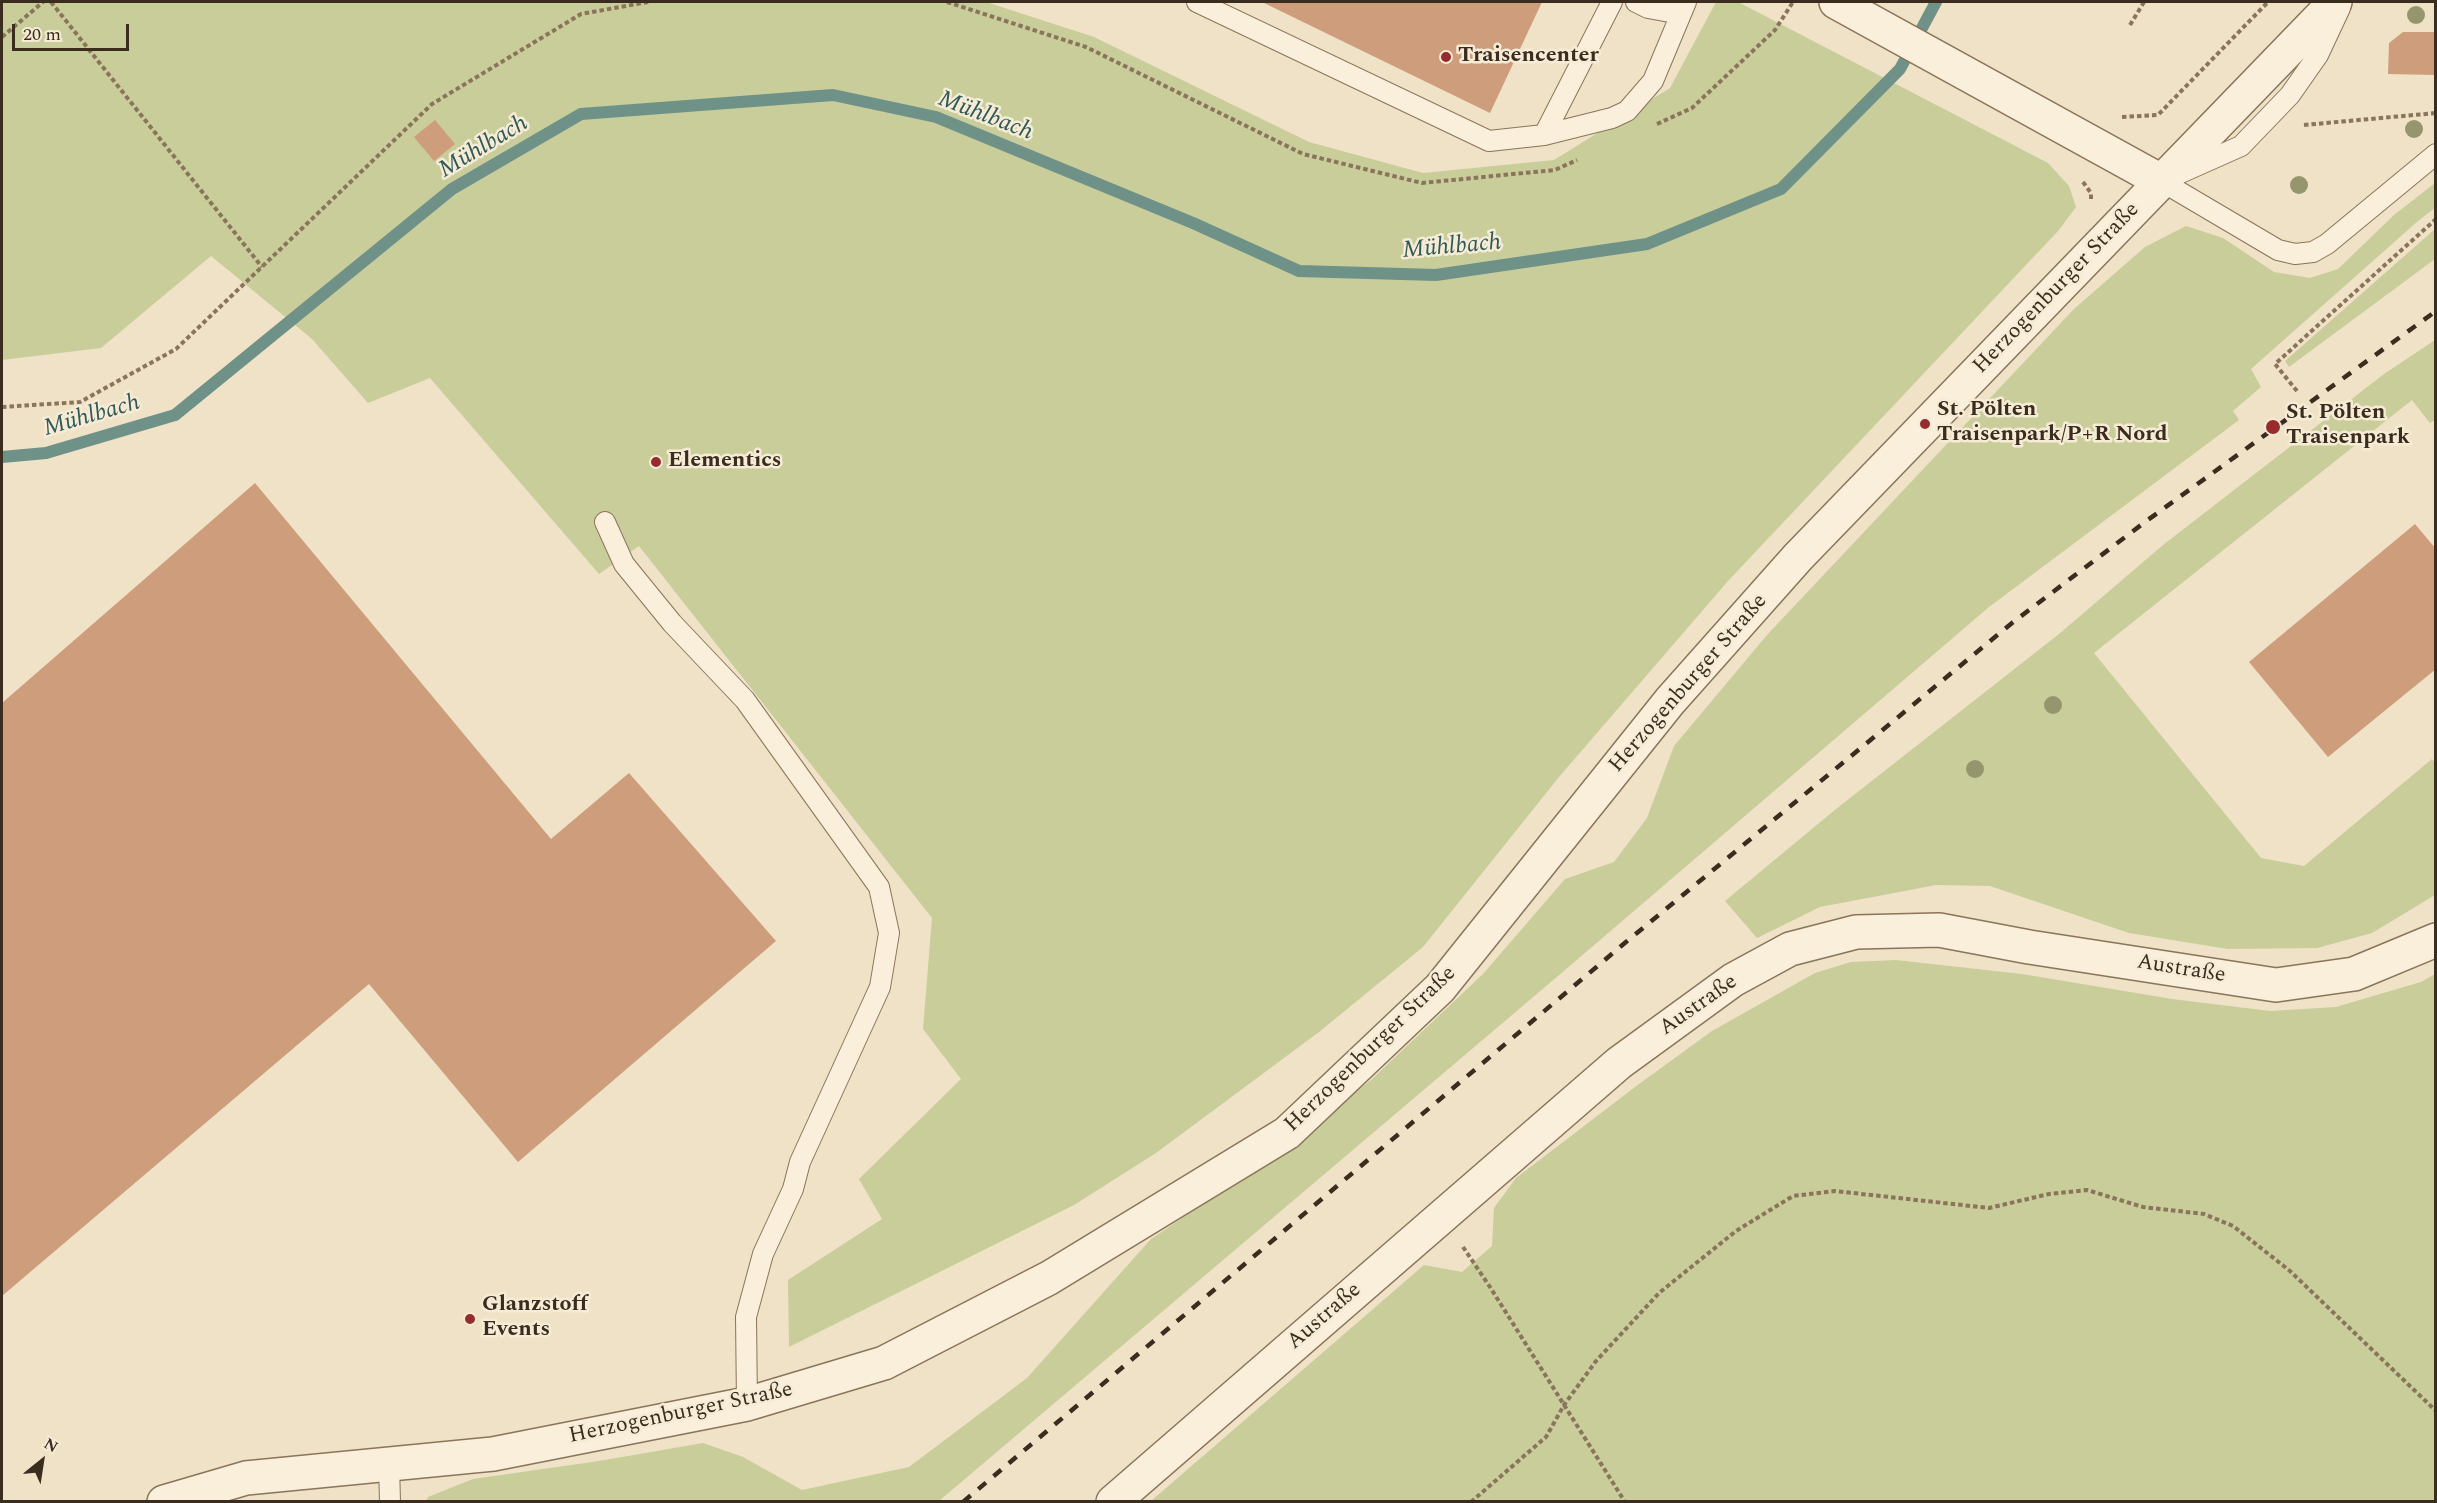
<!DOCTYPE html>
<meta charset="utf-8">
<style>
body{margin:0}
#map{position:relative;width:2437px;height:1503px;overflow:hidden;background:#efe2c6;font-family:Spectral,serif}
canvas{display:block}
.frame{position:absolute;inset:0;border:3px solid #3a2c1f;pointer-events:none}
.north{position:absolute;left:12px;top:1431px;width:60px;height:60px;-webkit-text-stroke:4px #f6ecd6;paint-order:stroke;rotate:30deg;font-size:16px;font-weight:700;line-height:24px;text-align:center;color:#3a2c1f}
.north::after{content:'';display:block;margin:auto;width:21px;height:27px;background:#3a2c1f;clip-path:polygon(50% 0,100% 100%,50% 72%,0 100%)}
.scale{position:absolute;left:12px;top:24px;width:117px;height:27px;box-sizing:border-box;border:3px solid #3a2c1f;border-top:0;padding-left:8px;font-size:18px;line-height:21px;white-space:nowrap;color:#3a2c1f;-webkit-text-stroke:4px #f6ecd6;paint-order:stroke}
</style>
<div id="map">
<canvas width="2437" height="1503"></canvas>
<div class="frame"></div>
<div class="north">N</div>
<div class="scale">20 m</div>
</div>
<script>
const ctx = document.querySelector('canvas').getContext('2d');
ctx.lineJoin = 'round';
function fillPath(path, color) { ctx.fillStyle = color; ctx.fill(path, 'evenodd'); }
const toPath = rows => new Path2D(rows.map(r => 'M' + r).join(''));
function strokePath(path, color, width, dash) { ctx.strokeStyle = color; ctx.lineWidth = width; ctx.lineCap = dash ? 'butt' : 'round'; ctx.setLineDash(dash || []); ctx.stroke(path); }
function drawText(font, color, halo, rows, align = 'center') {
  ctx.font = font + ' Spectral,serif'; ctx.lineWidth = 5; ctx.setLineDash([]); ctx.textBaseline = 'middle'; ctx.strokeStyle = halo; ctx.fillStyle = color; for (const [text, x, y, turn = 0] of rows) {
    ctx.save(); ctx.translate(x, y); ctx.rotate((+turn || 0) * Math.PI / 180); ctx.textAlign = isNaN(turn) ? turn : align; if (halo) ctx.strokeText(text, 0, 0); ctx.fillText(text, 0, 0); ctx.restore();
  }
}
fillPath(toPath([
 [2,2,986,2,1094,37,1309,142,1423,173,1554,160,1670,88,1716,2,1738,2,2048,163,2069,186,2076,207,2059,230,1728,581,1559,777,1423,947,1319,1032,1156,1153,1074,1205,789,1347,788,1280,882,1219,859,1179,961,1079,923,1029,932,918,639,546,599,574,430,378,368,403,312,339,211,256,101,348,2,360],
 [2435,183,2435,208,2418,221,2251,369,2261,387,2233,411,2239,420,1989,607,1558,976,939,1501,426,1502,428,1497,473,1479,599,1461,703,1443,743,1457,802,1490,909,1467,1027,1378,1151,1239,1246,1175,1371,1080,1483,974,1565,879,1614,862,1647,818,1674,746,1767,635,2074,309,2145,247,2186,226,2223,238,2274,272,2310,278,2338,269,2394,215],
 [2435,229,2435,259,2289,367,2285,361],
 [2435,340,2435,420,2430,423,2412,400,2094,653,2261,858,2304,866,2432,759,2436,764,2435,895,2372,933,2317,948,2228,949,2129,933,1990,886,1936,885,1820,907,1757,938,1725,901,1836,809,2059,634,2163,545,2384,374],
 [1896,960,2022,974,2172,999,2270,1011,2336,1007,2421,982,2435,974,2435,1501,1151,1501,1424,1265,1462,1272,1492,1246,1494,1208,1516,1178,1639,1084,1712,1031,1815,973,1851,962]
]), '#c8cd9a');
strokePath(toPath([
 [2,457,46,453,175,415,452,189,581,114,833,95,936,117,1193,223,1299,271,1436,275,1647,244,1781,189,1900,69,1936,2]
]), '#6e9188', 12);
fillPath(toPath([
 [1262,2,1542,2,1490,113],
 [2403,32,2436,32,2436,75,2388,74,2389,43],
 [435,120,455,144,434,161,414,137],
 [255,483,551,839,629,773,776,941,518,1162,369,984,2,1296,2,703],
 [2415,524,2436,549,2436,669,2328,757,2249,662]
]), '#cd9d7c');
const service = toPath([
 [1197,2,1489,141,1544,135,1612,118,1627,111,1653,81,1686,2],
 [1636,2,1648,8,1670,12,1685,4],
 [1544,135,1612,2],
 [2178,174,2241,146,2290,95,2318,55,2340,8],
 [2161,181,2278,250,2295,254,2313,252,2327,244,2436,154],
 [605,522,624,564,672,623,745,700,879,887,889,933,880,987,800,1162,793,1189,763,1254,746,1317,747,1404],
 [389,1464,390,1502]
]);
const minor = toPath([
 [1836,2,2161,181],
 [1113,1502,1619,1063,1733,980,1790,949,1856,932,1939,930,2029,947,2276,985,2354,974,2436,940]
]);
const tertiary = toPath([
 [164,1502,246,1478,493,1454,747,1404,884,1363,1049,1278,1287,1133,1440,988,1670,701,1798,557,2335,2]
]);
strokePath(service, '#8a745b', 22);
strokePath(minor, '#8a745b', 36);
strokePath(tertiary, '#8a745b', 36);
strokePath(toPath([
 [51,2,262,267],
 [947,2,1086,47,1303,154,1422,183,1555,170,1577,160],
 [2130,25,2144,2],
 [2,37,43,2],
 [2122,117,2158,115,2268,2],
 [1657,124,1692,108,1775,30,1793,2],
 [2304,125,2436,113],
 [2083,182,2091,193,2091,202],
 [2297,391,2275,364,2436,219],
 [2,407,80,402,176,349,432,104,581,14,648,2],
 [1463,1247,1490,1287,1625,1502],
 [1471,1502,1546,1437,1564,1405,1596,1361,1659,1293,1736,1231,1793,1196,1835,1191,1989,1208,2049,1194,2087,1190,2143,1207,2204,1214,2233,1226,2290,1271,2436,1411]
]), '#8a745b', 4, [4.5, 3]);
strokePath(service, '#f9efda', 20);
strokePath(minor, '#f9efda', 33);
strokePath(tertiary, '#f9efda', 33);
strokePath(toPath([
 [963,1502,1626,942,2012,623,2145,522,2436,311]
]), '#3a2c1f', 4.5, [10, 10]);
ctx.fillStyle = '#95966e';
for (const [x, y] of [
 [2416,15],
 [2414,129],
 [2299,185],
 [2053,705],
 [1975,769]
]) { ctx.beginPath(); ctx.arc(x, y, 9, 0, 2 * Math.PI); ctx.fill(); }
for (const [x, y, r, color] of [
 [1446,57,6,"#992b2d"],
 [1925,424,6,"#992b2d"],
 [2273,427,8,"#992b2d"],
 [656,462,6,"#992b2d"],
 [470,1319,6,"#992b2d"]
]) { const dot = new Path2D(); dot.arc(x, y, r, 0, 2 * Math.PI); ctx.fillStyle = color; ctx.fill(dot); strokePath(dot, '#f6ecd6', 2); }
drawText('bold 22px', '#3a2c1f', '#f6ecd6', [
 ["Traisencenter",1458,57],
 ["St. Pölten",1937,411],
 ["Traisenpark/P+R Nord",1937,436],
 ["St. Pölten",2286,414],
 ["Traisenpark",2286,439],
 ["Elementics",668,462],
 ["Glanzstoff",482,1306],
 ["Events",482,1331]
], 'left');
drawText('22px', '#3a2c1f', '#f6ecd6', [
 ["Herzogenburger Straße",2057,289,-46],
 ["Herzogenburger Straße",1689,684,-49],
 ["Austraße",2181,970,9],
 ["Austraße",1699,1006,-35],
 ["Herzogenburger Straße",1371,1050,-44],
 ["Austraße",1325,1317,-41],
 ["Herzogenburger Straße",681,1414,-12]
]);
drawText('italic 24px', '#2f5a57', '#f6ecd6', [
 ["Mühlbach",985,117,21],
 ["Mühlbach",484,148,-31],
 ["Mühlbach",1452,248,-5],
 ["Mühlbach",92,417,-16]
]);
</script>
